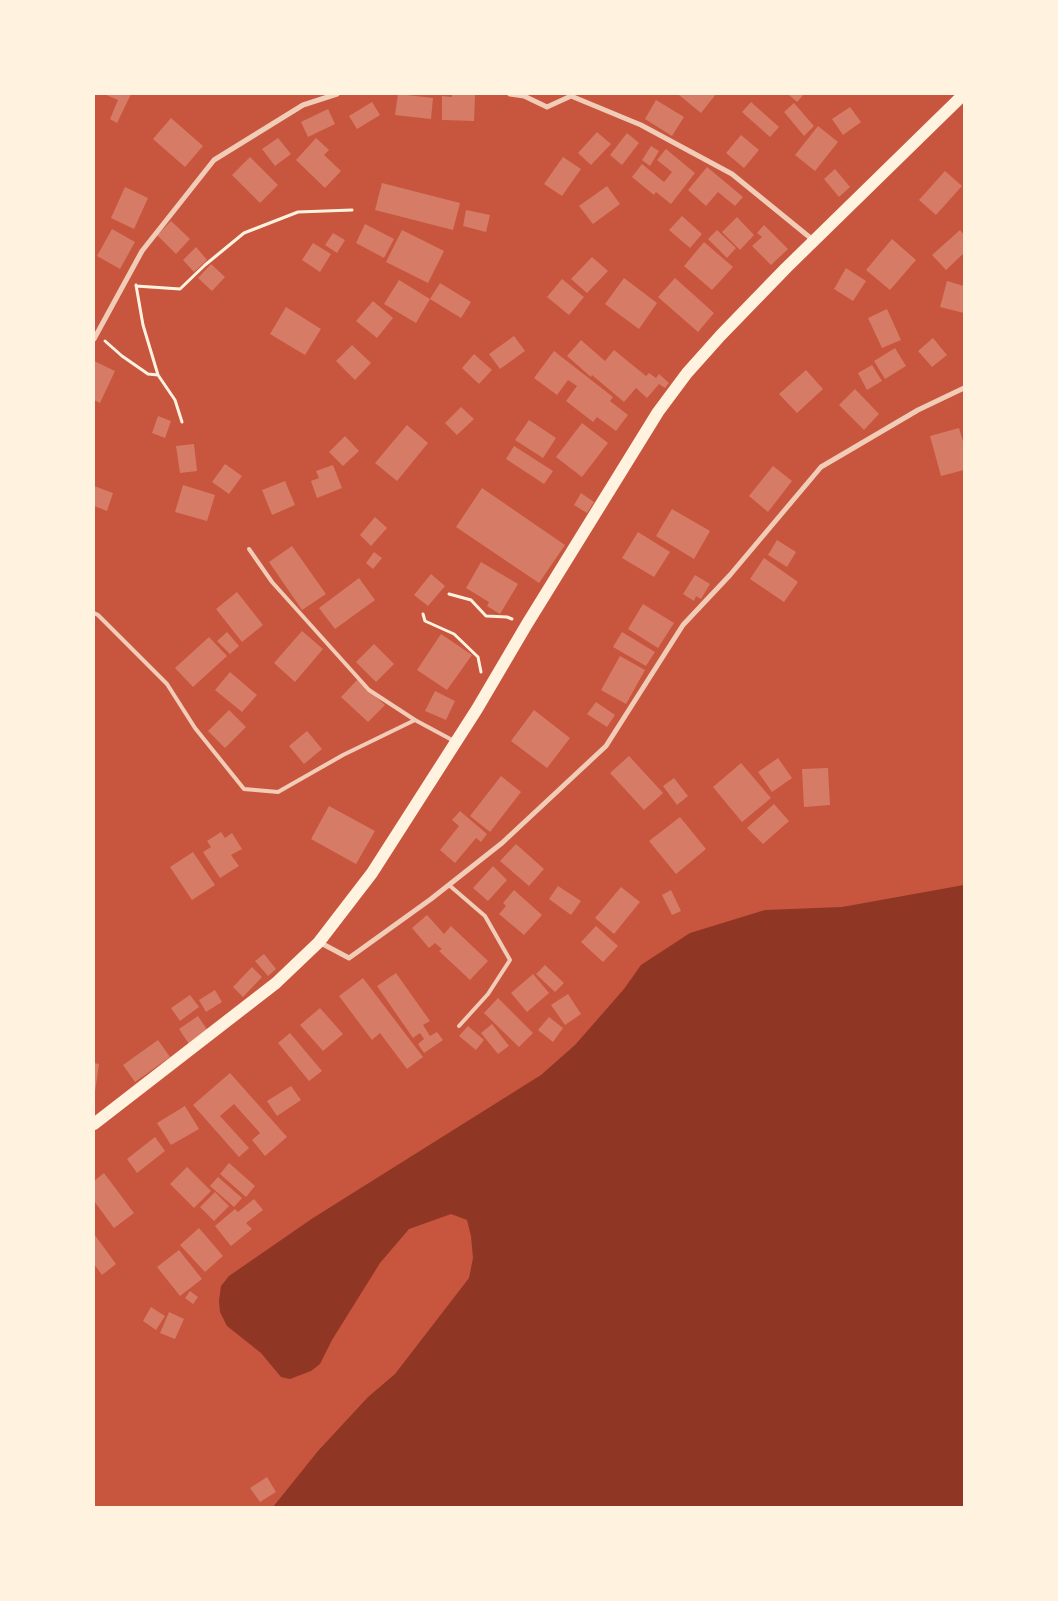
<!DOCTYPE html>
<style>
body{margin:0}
#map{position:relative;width:1058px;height:1601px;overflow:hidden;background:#c8553d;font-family:"Work Sans",sans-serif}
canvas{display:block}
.frame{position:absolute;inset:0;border:95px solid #fff3e0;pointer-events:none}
</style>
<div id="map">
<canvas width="1058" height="1601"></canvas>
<div class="frame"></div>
</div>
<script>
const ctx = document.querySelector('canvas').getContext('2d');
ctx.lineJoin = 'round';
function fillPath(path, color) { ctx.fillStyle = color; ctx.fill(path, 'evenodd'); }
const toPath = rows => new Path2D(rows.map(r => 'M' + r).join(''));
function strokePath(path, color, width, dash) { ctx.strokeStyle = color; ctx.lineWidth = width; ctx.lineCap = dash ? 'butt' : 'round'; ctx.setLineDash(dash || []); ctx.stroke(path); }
fillPath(toPath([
 [964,885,964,1507,273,1507,318,1451,368,1397,395,1374,469,1278,473,1258,471,1236,467,1220,451,1214,409,1229,380,1263,332,1340,320,1364,311,1371,290,1379,281,1377,261,1353,227,1326,220,1312,219,1301,221,1286,229,1276,313,1218,541,1075,575,1045,624,989,641,965,690,933,765,910,842,907]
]), '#8f3625');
fillPath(toPath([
 [104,94,131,94,117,123,110,119,118,100],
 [398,94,433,98,431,119,395,115],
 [452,94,475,94,474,121,442,120,442,96,452,97],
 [679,94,716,94,701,113,679,95],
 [788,94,804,94,797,102],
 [656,100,684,117,672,136,645,119],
 [372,102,380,115,357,129,349,116],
 [751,102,779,127,770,137,742,112],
 [794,103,814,126,804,136,784,112],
 [850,107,861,122,843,135,832,119],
 [328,109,335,124,308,137,301,122],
 [171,118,203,146,185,167,153,139],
 [818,126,838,142,815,171,795,155],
 [597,132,611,144,591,165,578,153],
 [627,133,639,143,622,165,610,155],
 [741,135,759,150,744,168,726,153],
 [278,138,291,154,275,166,262,149],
 [316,138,329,150,324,155,341,171,325,188,296,160],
 [651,146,659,151,650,166,642,160],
 [666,149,695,173,671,204,656,192,654,195,632,177,642,164,664,182,672,172,657,160],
 [250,157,278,185,260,203,232,175],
 [563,157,581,169,562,196,544,184],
 [707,167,743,197,735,206,718,192,706,206,688,190],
 [835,169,850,187,839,197,824,179],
 [945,171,962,186,936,215,919,200],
 [382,183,460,203,453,230,375,210],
 [607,186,620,204,593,224,579,206],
 [125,187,148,198,134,229,111,218],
 [466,210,490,215,486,232,463,226],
 [682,216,702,234,690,248,669,230],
 [737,217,754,235,740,250,722,232],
 [171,221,190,239,176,254,157,235],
 [365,224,394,239,384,258,356,243],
 [764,225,788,249,771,265,752,246,762,237,757,233],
 [112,229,135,242,120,269,97,256],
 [402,230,444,251,428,283,386,262],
 [717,230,736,248,727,258,708,239],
 [960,230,964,235,964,253,946,270,932,255],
 [333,233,345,240,337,253,325,245],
 [892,239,916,260,890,290,866,270],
 [704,242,733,267,712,290,684,266],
 [313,243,331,254,320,272,302,260],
 [196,247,207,260,194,272,183,260],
 [592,257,608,271,587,293,571,279],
 [211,264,225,277,212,291,198,278],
 [846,268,866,281,853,301,834,289],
 [624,278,657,303,639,329,605,304],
 [675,278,714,313,698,332,658,297],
 [562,279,584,297,569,315,547,297],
 [399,280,430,299,440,283,471,302,461,318,430,299,416,323,384,304],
 [947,281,964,286,964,313,940,307],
 [373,301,393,318,377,338,356,321],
 [286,307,321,329,305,355,270,334],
 [887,309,901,340,882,348,868,318],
 [514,336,525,351,500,369,489,354],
 [933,338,947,355,932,367,918,351],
 [581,340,605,361,614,350,646,376,649,373,656,378,659,374,669,383,665,388,659,384,647,398,636,388,624,402,592,375,591,377,567,356],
 [352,345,371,363,355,380,336,361],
 [895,348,906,366,885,379,874,361],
 [554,351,613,397,610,401,628,415,616,431,597,417,593,422,566,401,577,386,568,380,557,395,534,378],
 [474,354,492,370,479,384,462,368],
 [94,361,115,371,100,403,94,400],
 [872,365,882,381,867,390,858,373],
 [806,370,823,389,797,413,779,394],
 [855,389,879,414,864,430,839,405],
 [461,407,474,419,457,435,445,423],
 [158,416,171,421,165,438,152,433],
 [529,420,556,438,543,458,515,440],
 [582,423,608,443,582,477,556,457],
 [407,425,428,443,397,481,375,463],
 [959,428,964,445,964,470,941,476,930,436],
 [345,436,359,451,343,466,329,452],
 [194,444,197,471,180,473,176,446],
 [514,446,553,471,544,484,506,459],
 [225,464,242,476,229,494,212,482],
 [333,465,342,488,317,498,311,481,319,478,316,471],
 [773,466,792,481,768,512,749,496],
 [285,481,295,505,272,515,262,490],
 [183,485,215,495,207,521,175,512],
 [94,486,113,493,107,511,94,506],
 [482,488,565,545,539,583,456,527],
 [581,493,594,502,587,513,574,505],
 [672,509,710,531,694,559,656,536],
 [375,517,387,528,371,546,360,535],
 [638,532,670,552,654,577,622,558],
 [777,540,796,552,787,567,768,555],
 [292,546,326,594,302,610,269,562],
 [374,552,382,558,373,569,366,563],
 [764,558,798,582,784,602,750,579],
 [481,562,518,584,500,614,487,606,489,602,466,588],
 [431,574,445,586,428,606,414,595],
 [695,575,710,584,701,599,696,596,694,601,683,594],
 [359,578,375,600,335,629,319,608],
 [237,592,263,625,242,642,216,609],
 [643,604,674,623,658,648,628,629],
 [302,631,323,649,295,682,274,663],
 [227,632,239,646,230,654,217,641],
 [622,632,655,652,646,666,613,647],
 [441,634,472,655,447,690,417,670],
 [209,637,227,656,193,687,175,668],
 [374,644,394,664,376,682,356,662],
 [620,656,645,670,626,704,601,690],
 [230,672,257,695,242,712,215,690],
 [357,680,385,705,368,722,341,697],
 [435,691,455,701,446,720,425,711],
 [596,702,615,715,607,727,587,714],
 [229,710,246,727,225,748,208,731],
 [534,710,570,738,547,768,511,741],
 [307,731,322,749,304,764,289,746],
 [629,756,663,793,644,810,610,773],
 [778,758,792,778,772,792,758,772],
 [741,763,771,798,742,822,713,787],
 [828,768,830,805,804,807,802,769],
 [501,776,521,792,490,832,470,816],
 [674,778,688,796,677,805,663,786],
 [774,804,789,821,763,844,747,828],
 [329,806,375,831,356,864,311,839],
 [460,811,487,834,481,842,476,838,455,863,440,850,459,826,452,820],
 [680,817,706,849,676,874,649,841],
 [221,832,225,838,232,833,242,849,231,855,239,866,220,878,203,852,211,847,207,841],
 [516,844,544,869,529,886,500,861],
 [193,852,215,885,192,900,170,867],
 [493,866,507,880,488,901,473,888],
 [558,886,581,901,571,915,549,899],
 [621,887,640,902,614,934,595,918],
 [514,890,542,915,524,935,499,914,506,906,503,903],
 [671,890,681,911,672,915,662,895],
 [427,915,444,934,451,926,488,961,470,980,439,951,442,949,435,943,429,948,412,928],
 [596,926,618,946,603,962,581,942],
 [264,954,276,969,268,976,255,961],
 [545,965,564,983,555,992,536,974],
 [252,967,262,977,243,997,233,987],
 [396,973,430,1021,423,1025,430,1036,437,1032,443,1040,424,1053,418,1044,424,1039,420,1033,413,1038,377,986],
 [533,974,549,993,527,1012,511,993],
 [363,978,423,1057,407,1069,380,1033,372,1040,339,996],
 [215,990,222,1002,206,1012,199,1000],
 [568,994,581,1014,565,1025,551,1005],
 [190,995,199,1007,180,1021,171,1008],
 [498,998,533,1033,519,1047,484,1013],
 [320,1008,343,1034,323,1051,300,1025],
 [198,1016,208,1031,189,1044,179,1029],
 [549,1017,563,1028,553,1042,538,1030],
 [492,1024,509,1046,498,1054,481,1033],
 [468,1026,484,1040,476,1050,459,1036],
 [290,1033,322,1071,309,1081,278,1043],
 [158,1040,170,1057,135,1082,123,1065],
 [94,1063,99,1064,95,1092,94,1092],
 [230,1073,287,1137,265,1156,252,1140,260,1133,234,1104,220,1116,249,1148,239,1157,193,1105],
 [291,1086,301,1100,277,1116,267,1101],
 [185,1106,199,1129,171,1145,157,1123],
 [155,1137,165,1151,137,1173,127,1159],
 [229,1163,255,1186,246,1197,220,1174],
 [187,1167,211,1191,194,1208,170,1184],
 [104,1173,134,1213,114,1228,94,1201,94,1181],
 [218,1177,242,1198,234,1207,210,1186],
 [215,1192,229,1206,214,1221,200,1207],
 [254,1199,263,1210,246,1223,252,1229,231,1246,215,1226,235,1209,238,1212],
 [199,1228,223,1256,205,1272,180,1245],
 [94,1234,116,1264,102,1275,94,1264],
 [179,1250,202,1279,180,1296,157,1267],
 [190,1291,198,1297,193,1304,185,1298],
 [151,1307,165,1316,156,1330,143,1321],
 [169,1312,184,1319,175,1339,160,1333],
 [267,1477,276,1492,260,1502,250,1488]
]), '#d67c66');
strokePath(toPath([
 [136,285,143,325,158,375,175,400,182,422],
 [136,286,180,289,205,265,244,233,298,212,352,210],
 [105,341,122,356,148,374,158,375],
 [449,594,471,600,486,616,507,617,512,619],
 [423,614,425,621,454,634,478,657,481,672]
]), '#fff3e0', 3);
strokePath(toPath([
 [249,549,272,582,369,690,415,720],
 [94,613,98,615,167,684,195,728,244,789,278,792,343,755,415,720,454,741],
 [449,885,485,916,510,960,488,994,459,1026]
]), '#f1ccb7', 4);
strokePath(toPath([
 [510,94,524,96,547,107,571,96,641,125,732,174,813,240],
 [94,339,142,251,214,160,303,105,337,94],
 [319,942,349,958,431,899,502,843,606,746,683,625,730,575,821,467,918,410,964,388]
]), '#f1ccb7', 5);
strokePath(toPath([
 [94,1124,276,983,319,942,372,873,477,709,527,624,658,412,687,373,721,335,786,268,964,94]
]), '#fff3e0', 12);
</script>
